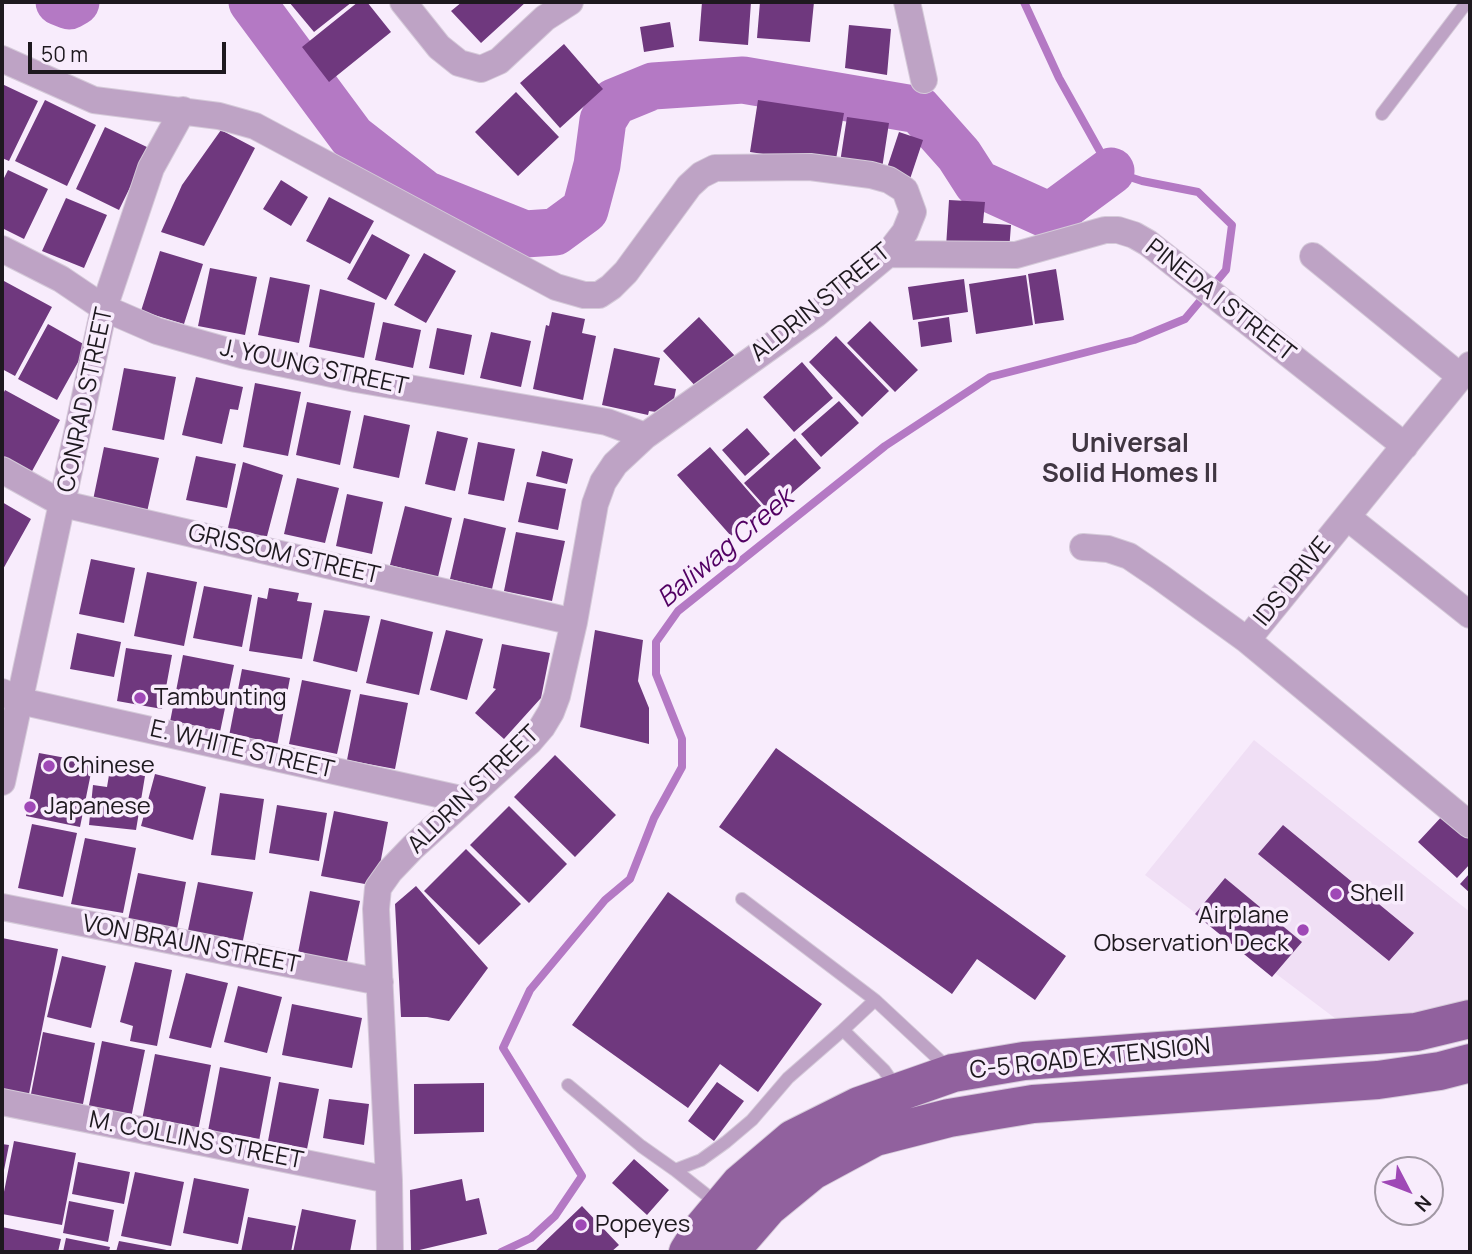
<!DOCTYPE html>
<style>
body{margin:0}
#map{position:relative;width:1472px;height:1254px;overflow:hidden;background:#f8ecfc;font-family:Manrope,sans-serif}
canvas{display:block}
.frame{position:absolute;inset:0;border:4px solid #1e191f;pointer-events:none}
.north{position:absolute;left:1374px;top:1156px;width:70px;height:70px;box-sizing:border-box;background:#f8ecfc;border:2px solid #a198a4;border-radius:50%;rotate:132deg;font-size:19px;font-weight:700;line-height:28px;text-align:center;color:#1e191f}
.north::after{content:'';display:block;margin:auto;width:24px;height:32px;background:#9f48b6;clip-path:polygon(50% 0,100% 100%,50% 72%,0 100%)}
.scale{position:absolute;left:28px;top:42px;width:198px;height:32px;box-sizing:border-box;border:4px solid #1e191f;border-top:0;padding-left:9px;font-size:21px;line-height:24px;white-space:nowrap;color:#1e191f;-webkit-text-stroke:5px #f8ecfc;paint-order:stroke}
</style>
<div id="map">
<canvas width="1472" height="1254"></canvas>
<div class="frame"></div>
<div class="north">N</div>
<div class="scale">50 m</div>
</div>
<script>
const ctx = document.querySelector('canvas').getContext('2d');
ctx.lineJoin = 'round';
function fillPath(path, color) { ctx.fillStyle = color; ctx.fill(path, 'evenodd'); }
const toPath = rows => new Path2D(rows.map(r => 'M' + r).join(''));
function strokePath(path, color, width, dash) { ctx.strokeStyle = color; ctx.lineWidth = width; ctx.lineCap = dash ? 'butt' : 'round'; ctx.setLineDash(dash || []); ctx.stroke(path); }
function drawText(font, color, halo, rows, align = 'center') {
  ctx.font = font + ' Manrope,sans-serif'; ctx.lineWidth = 7; ctx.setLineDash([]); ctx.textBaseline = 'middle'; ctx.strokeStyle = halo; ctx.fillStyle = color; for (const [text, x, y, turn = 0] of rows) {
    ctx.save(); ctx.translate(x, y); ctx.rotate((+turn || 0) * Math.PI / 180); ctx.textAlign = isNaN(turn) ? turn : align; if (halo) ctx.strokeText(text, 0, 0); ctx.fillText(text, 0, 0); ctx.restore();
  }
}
fillPath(toPath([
 [1254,740,1470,912,1470,1001,1398,1020,1340,1022,1145,875]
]), '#f0dff5');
strokePath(toPath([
 [501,1252,531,1238,555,1216,582,1176,503,1048,530,990,605,900,630,879,654,818,682,767,682,739,656,674,656,642,678,611,885,446,990,377,1134,340,1185,319,1226,270,1232,225,1198,192,1142,181,1111,171,1059,78,1024,2]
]), '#b479c4', 8);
strokePath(toPath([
 [59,2,69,6,76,2],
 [252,2,352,137,425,194,525,234,555,232,585,210,597,165,603,120,614,102,653,86,743,80,919,110,959,155,977,183,1050,216,1111,171]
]), '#b479c4', 47);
fillPath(toPath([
 [289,2,352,2,314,32],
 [358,2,367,2,391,32,329,82,302,47],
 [462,2,526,2,481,43,451,11],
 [702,2,751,2,748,45,699,41],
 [760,2,814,2,810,42,757,38],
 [670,22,674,47,644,52,640,27],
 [849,25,891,29,887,75,845,68],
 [564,44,603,89,560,128,520,83],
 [2,84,38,101,9,161,2,158],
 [516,92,559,137,518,176,475,132],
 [45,100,96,125,67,186,15,161],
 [758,100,844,113,835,165,750,152],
 [847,117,889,123,881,175,839,169],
 [105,127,149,148,119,210,76,189],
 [221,130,255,148,204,246,161,232,182,185],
 [899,132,923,140,908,185,884,177],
 [8,170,48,189,24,239,2,228,2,182],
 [281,180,308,197,291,226,263,209],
 [329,197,374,221,350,264,306,241],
 [66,198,107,215,84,268,42,251],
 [949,200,985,202,983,223,1011,225,1009,251,946,247],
 [372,234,410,255,386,300,347,279],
 [160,251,203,264,184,324,141,311],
 [424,253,456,271,426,323,394,305],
 [210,268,257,277,245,335,198,326],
 [1056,269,1064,320,1035,324,1028,274],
 [1026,275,1033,325,976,334,969,284],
 [270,277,310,285,299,343,258,335],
 [964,279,968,312,913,320,908,287],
 [4,281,52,307,15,376,2,369,2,286],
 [320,289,375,303,364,358,309,347],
 [552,312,585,319,582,333,596,336,583,400,533,389,546,325,549,326],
 [699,317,735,356,699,390,663,351],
 [949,317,952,342,921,347,918,322],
 [870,321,918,370,895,392,847,343],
 [383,322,421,330,413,368,375,360],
 [48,324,87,346,57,400,18,379],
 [437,328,472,335,464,375,429,368],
 [491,332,531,341,521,387,480,378],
 [836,336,889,391,862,417,809,362],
 [614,348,660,358,654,385,676,389,671,414,649,411,648,415,602,405],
 [802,362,833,398,794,432,763,397],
 [124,368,176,377,164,440,112,430],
 [196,377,243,387,238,410,230,409,222,444,182,435],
 [255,383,301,392,288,456,243,447],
 [5,390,60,420,31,473,2,458,2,396],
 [839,401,859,423,821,457,801,434],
 [307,402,351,411,340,465,296,455],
 [364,415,410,425,399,478,353,468],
 [747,428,770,454,745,476,722,450],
 [437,431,468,438,455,491,425,484],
 [795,438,821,468,770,512,744,483],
 [478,442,515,449,504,501,468,494],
 [104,447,159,458,147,512,93,500],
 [710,447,763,508,731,536,677,475],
 [542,451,573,459,567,484,536,476],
 [196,456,236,464,227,508,186,500],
 [243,462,283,475,266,540,227,532],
 [297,478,339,488,325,543,284,534],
 [527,482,566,489,558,530,518,522],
 [347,494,383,502,372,554,336,546],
 [2,502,31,519,2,571],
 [405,506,452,518,438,577,390,565],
 [464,518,506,528,492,589,450,579],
 [516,532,565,541,552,601,504,591],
 [91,559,135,568,124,623,79,614],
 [147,572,197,582,184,646,134,636],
 [204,586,252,595,242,647,193,638],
 [269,588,299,593,297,601,312,603,302,659,249,651,258,597,267,599],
 [324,610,370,616,357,672,313,661],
 [381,619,433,632,419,695,366,683],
 [446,630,483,639,467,700,430,690],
 [595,630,643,640,638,681,649,708,649,744,580,727],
 [77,633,121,642,114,677,70,669],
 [502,644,550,653,541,698,504,739,475,713,496,689,493,688],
 [126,648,172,655,162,709,117,701],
 [183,655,234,665,220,732,170,722],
 [242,669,290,678,277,746,229,736],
 [302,680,351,690,337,754,289,744],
 [360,694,408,703,395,769,347,760],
 [776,748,1066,956,1035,1000,977,959,952,994,719,827],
 [39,753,93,763,80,827,26,816],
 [555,755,616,815,575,857,514,797],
 [110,769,145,776,136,830,89,825,93,785,107,787],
 [155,774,206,787,193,840,141,826],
 [220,793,264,799,255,860,211,855],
 [277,805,327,813,319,861,269,853],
 [509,806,567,864,529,903,470,845],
 [334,811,388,822,376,886,321,876],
 [1445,813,1470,835,1470,864,1457,878,1418,842],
 [32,824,77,833,63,897,18,888],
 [1283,825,1414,933,1389,961,1258,854],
 [85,838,136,848,123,913,71,904],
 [466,849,521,904,479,945,424,891],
 [138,873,186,882,177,929,128,920],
 [1470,873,1470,893,1460,884],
 [1225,878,1302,942,1272,977,1195,914],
 [198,882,253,892,242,945,187,935],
 [416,886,488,968,449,1021,427,1017,401,1017,395,904],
 [310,891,360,901,347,962,298,953],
 [668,892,822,1004,758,1092,720,1064,688,1108,572,1025],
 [2,938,58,949,28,1099,2,1094],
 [62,956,106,966,91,1028,47,1017],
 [135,962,172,970,157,1046,130,1041,133,1026,120,1022],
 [186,973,228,983,211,1048,169,1038],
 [238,986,282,997,267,1053,224,1042],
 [292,1004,362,1018,352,1068,282,1055],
 [43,1032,95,1043,82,1109,30,1099],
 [102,1041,145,1050,131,1118,88,1110],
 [155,1054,211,1065,198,1131,142,1120],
 [220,1067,271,1077,259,1141,208,1131],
 [279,1082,319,1089,307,1149,268,1141],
 [717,1082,744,1101,714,1141,688,1121],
 [484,1083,484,1132,414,1134,414,1084],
 [329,1099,369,1104,364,1145,323,1138],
 [14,1141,76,1153,62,1225,2,1214,2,1202],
 [2,1144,9,1145,3,1175,2,1175],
 [634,1159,669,1190,647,1215,612,1183],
 [78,1162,130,1172,124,1204,72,1194],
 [135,1172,184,1182,171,1246,121,1236],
 [194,1178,249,1189,238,1244,183,1233],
 [462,1179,466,1201,479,1198,487,1234,411,1252,410,1190],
 [69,1201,114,1210,108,1242,63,1233],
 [582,1206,619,1245,611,1252,534,1252],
 [302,1209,356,1220,350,1252,293,1252],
 [248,1217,296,1226,291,1252,241,1252],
 [2,1227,61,1239,58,1252,2,1252],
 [66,1238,110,1247,109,1252,63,1252],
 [119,1241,172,1251,172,1252,116,1252]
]), '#6f387e');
const lane = toPath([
 [1382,114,1467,2],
 [742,899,875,1000],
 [568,1085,641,1146,675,1170,701,1160,726,1142,752,1120,788,1078,843,1030],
 [897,1089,884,1070,843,1030,875,1000,948,1068],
 [675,1170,718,1204]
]);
const street = toPath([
 [403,2,439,47,459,63,481,69,499,61,545,18,570,2],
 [907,2,924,80],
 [2,59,94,100,219,116,255,126,556,287,584,295,599,295,611,287,626,272,689,186,701,175,715,168,810,167,871,175,889,180,905,190,913,212,905,232,888,254,816,314,645,436,615,464,603,482,595,504,574,622,557,696,551,712,542,727,530,741,413,847,390,871,378,888,376,909,389,1180,390,1252],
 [2,249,61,279,104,308,157,331,242,355,356,379,607,422,645,436],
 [888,254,1016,255,1105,230,1118,230,1134,235,1148,243,1405,446],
 [1313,256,1461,377],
 [2,470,63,504,574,622],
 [1347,517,1470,615],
 [1083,547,1108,549,1129,556,1160,577,1247,640,1470,825],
 [1247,640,1470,365],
 [2,692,20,701,465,800],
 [2,782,104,308,151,168,183,110],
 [2,907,380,982],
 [2,1102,389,1180]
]);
const primary = toPath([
 [688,1252,703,1228,740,1184,793,1139,859,1106,953,1073,1024,1061,1416,1032,1470,1019],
 [729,1252,768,1207,812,1171,875,1137,949,1118,1033,1104,1378,1080,1440,1071,1470,1063]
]);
strokePath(lane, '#d5cad9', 14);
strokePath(street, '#d5cad9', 28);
strokePath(primary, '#d5cad9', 40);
strokePath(lane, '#bea3c5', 12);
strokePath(street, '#bea3c5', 26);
strokePath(primary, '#91619e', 38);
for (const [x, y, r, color] of [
 [140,698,7,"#9f48b6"],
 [49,766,7,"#9f48b6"],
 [30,807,7,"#9f48b6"],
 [1336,894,7,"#9f48b6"],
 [1303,930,7,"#9f48b6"],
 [581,1225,7,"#9f48b6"]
]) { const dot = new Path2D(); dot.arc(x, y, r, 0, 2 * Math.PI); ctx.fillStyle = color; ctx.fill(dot); strokePath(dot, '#f8ecfc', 2.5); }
drawText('24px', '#1e191f', '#f8ecfc', [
 ["PINEDA I STREET",1220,301,38],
 ["ALDRIN STREET",821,303,-39],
 ["J. YOUNG STREET",314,368,12],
 ["CONRAD STREET",86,400,-78],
 ["GRISSOM STREET",284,555,13],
 ["IDS DRIVE",1293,582,-51],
 ["E. WHITE STREET",242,750,13],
 ["ALDRIN STREET",474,790,-44],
 ["VON BRAUN STREET",191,945,11],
 ["C-5 ROAD EXTENSION",1090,1059,-6],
 ["M. COLLINS STREET",196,1141,11]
]);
drawText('24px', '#1e191f', '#f8ecfc', [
 ["Tambunting",154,698],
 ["Chinese",63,766],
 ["Japanese",44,807],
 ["Shell",1350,894],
 ["Airplane",1289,916,"right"],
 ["Observation Deck",1289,944,"right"],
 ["Popeyes",595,1225]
], 'left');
drawText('bold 26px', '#403642', '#f8ecfc', [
 ["Universal",1130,445],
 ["Solid Homes II",1130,475]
]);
drawText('italic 26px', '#520063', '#f8ecfc', [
 ["Baliwag Creek",726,549,-40]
]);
</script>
